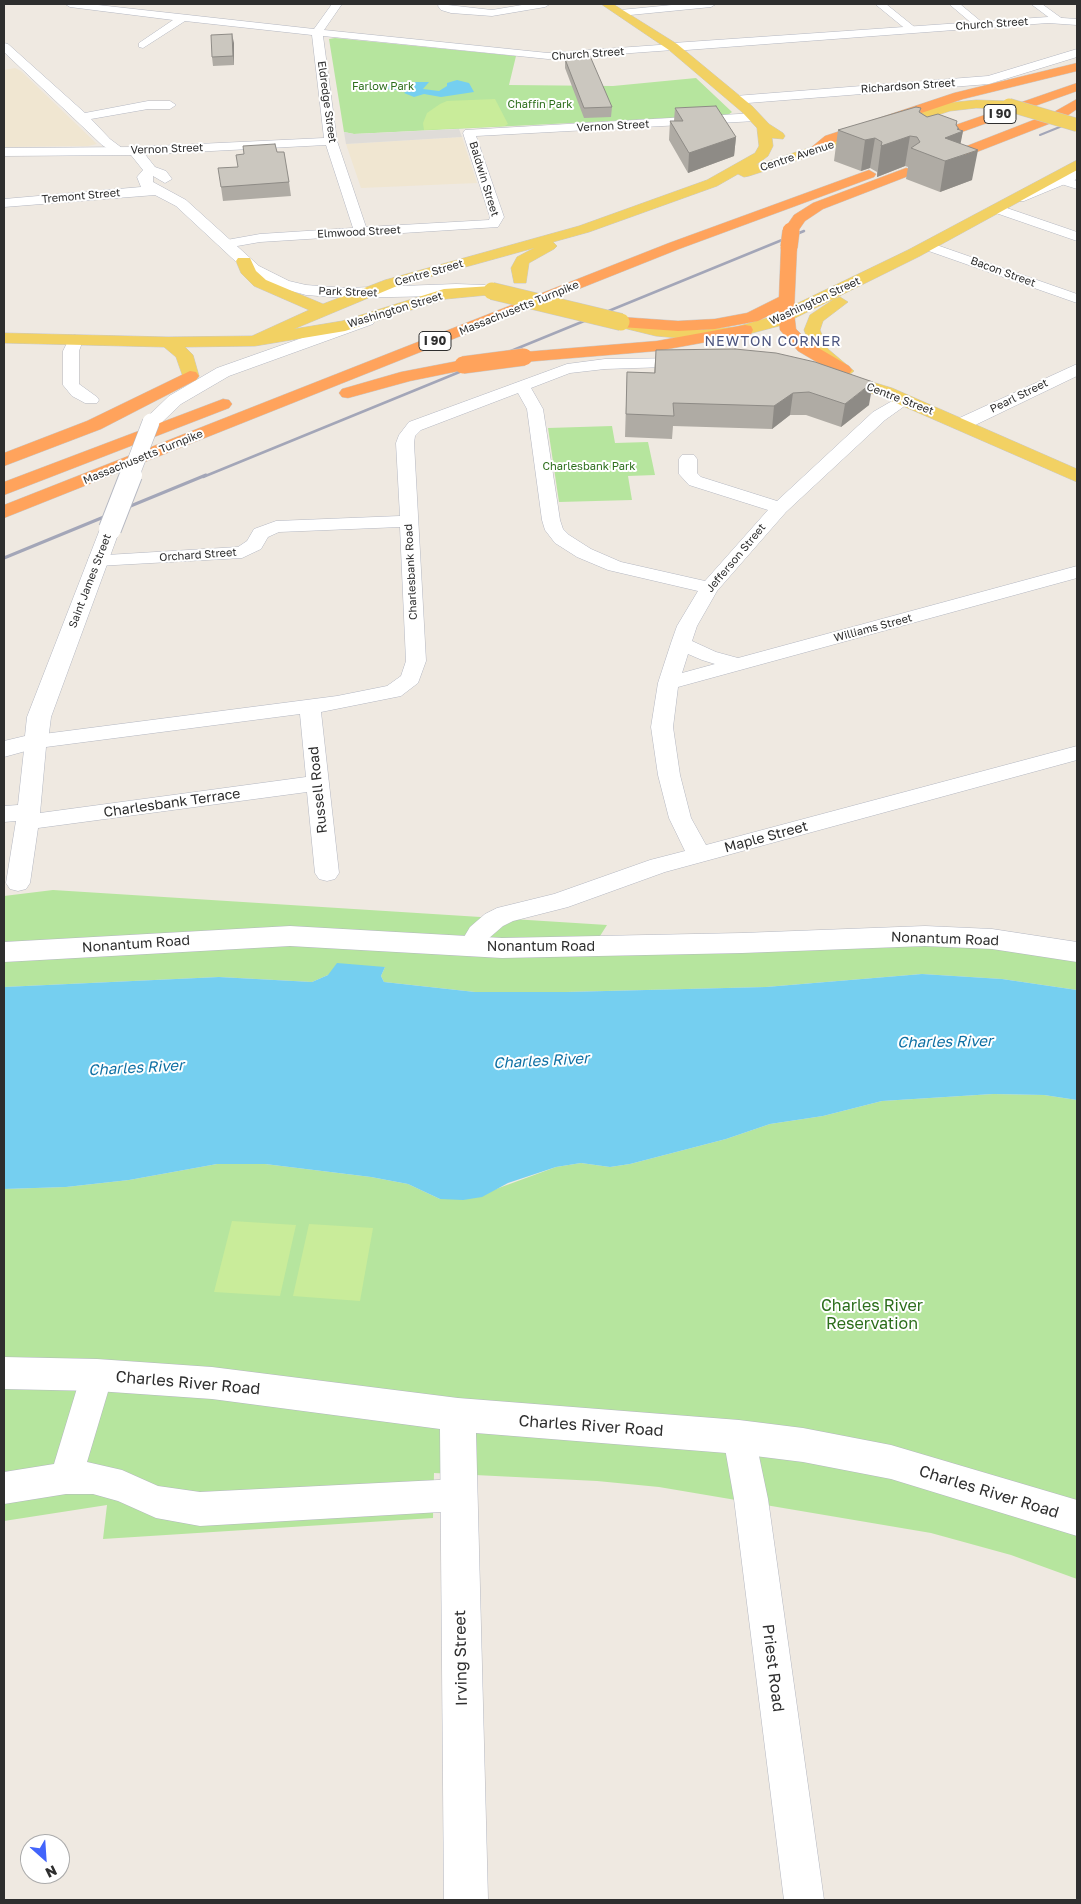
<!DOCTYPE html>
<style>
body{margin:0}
#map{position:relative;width:1081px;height:1904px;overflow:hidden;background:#efe9e1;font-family:"Golos Text",sans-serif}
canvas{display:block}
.frame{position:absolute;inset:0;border:5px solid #2e2e2e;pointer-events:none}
.north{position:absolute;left:20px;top:1834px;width:50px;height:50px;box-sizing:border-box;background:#fff;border:1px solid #ababab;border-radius:50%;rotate:154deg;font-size:14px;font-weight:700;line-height:20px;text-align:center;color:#2e2e2e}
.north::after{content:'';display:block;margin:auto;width:18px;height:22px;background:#4264fb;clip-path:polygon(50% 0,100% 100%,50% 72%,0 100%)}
</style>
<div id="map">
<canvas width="1081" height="1904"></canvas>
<div class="frame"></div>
<div class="north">N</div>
</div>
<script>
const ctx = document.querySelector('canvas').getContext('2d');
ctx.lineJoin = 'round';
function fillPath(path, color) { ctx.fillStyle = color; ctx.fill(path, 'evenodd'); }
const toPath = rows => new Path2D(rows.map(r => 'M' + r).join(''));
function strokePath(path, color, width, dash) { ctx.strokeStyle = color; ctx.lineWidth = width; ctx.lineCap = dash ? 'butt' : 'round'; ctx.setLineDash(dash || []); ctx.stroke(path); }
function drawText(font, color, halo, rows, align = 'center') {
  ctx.font = font + ' "Golos Text",sans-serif'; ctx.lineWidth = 4; ctx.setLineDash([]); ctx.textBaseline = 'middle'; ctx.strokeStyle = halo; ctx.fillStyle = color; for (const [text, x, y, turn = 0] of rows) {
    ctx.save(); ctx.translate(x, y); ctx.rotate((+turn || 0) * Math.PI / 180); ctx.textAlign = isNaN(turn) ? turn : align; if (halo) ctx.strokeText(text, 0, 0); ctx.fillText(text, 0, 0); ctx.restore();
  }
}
fillPath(toPath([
 [15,68,21,71,97,144,88,146,4,147,4,70],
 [462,137,477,183,361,188,346,144]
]), '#f0e6d1');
fillPath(toPath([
 [335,38,516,56,509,85,613,86,696,78,732,112,728,115,631,120,354,134,344,132,329,39],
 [612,426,615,443,648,442,655,475,628,476,632,500,559,502,548,428],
 [53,890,607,925,593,947,854,938,1061,948,1077,952,1077,990,1002,979,922,974,766,987,566,992,475,992,384,982,381,976,385,967,328,975,312,982,219,977,4,987,4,896],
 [993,1094,1044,1095,1077,1100,1077,1579,1011,1555,931,1533,659,1487,597,1481,434,1473,433,1518,103,1539,107,1505,4,1521,4,1189,66,1187,129,1180,217,1164,265,1164,371,1177,408,1184,440,1199,496,1189,556,1167,581,1163,610,1167,630,1164,726,1139,770,1124,823,1116,882,1101]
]), '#b6e59e');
fillPath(toPath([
 [495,99,508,124,505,126,424,130,423,123,427,113,440,104,447,101],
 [232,1221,296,1225,280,1296,214,1292],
 [309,1224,373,1228,360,1301,293,1296]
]), '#c9ec9a');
fillPath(toPath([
 [459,129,462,137,346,144,344,132,354,134]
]), '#dfdcd8');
fillPath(toPath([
 [457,80,469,83,474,92,441,97,424,94,414,97,404,93,407,91,405,89,390,90,386,87,393,82,429,82,423,89,439,91,447,86,447,83],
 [337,963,385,967,381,976,384,982,475,992,566,992,766,987,922,974,1002,979,1077,990,1077,1100,1044,1095,993,1094,882,1101,823,1116,770,1124,726,1139,630,1164,610,1167,581,1163,556,1167,508,1183,482,1197,463,1200,440,1199,408,1184,371,1177,265,1164,217,1164,129,1180,66,1187,4,1189,4,987,219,977,312,982,328,975]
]), '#75cff0');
const street = toPath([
 [65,4,89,4,314,29,332,4,342,4,324,30,548,53,673,44,678,47,673,50,548,59,323,36,337,141,366,227,489,220,490,217,463,133,465,130,756,113,762,117,756,121,476,136,504,217,498,227,260,242,226,248,219,244,221,241,260,234,353,228,326,145,135,155,129,151,135,147,324,138,312,35,185,21,143,48,139,47,139,43,173,20,70,7,65,4],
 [439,4,492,10,528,4,550,4,545,7,492,16,451,13,441,10,438,6,439,4],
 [682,4,716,4,711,7,620,16,615,13,620,10,682,4],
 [875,4,886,4,917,29,916,31,908,31,875,4],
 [949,4,960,4,984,24,983,26,975,26,949,4],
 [1031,4,1042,4,1064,20,1059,23,1055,22,1031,4],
 [4,43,8,44,85,113,148,101,170,101,176,105,170,109,148,109,91,119,110,139,126,151,124,154,116,154,102,145,4,52,4,43],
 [1063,176,1077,181,1077,189,1058,183,1056,180,1058,177,1063,176],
 [998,205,1077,232,1077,241,993,212,991,209,998,205],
 [928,242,1077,294,1077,303,923,249,921,246,928,242],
 [75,335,83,340,79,351,79,384,97,397,99,400,97,403,85,403,72,396,63,385,63,351,70,337,75,335],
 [690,358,696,360,698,363,696,366,605,369,570,373,531,388,543,409,560,520,563,529,569,535,591,549,621,562,705,581,768,510,689,485,679,474,679,459,682,455,694,455,697,459,697,473,701,477,777,501,873,412,899,397,911,397,913,400,885,420,786,512,717,591,697,626,692,641,716,652,738,658,1077,566,1077,578,678,687,673,727,680,775,691,818,706,845,1077,746,1077,760,665,872,568,907,513,921,503,926,488,939,479,953,470,956,461,953,458,947,470,927,485,914,497,908,554,894,650,860,685,851,669,818,658,775,651,727,658,683,671,643,677,626,698,591,608,570,577,557,555,543,545,530,542,520,527,409,518,393,421,430,415,436,414,443,426,661,418,683,401,696,321,712,339,873,335,879,327,881,319,879,315,873,307,792,38,828,30,883,26,889,18,891,10,889,6,883,16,821,4,822,4,806,18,805,25,741,28,736,337,696,387,686,401,676,406,661,400,527,279,532,268,537,261,549,242,558,97,566,90,564,88,560,90,556,238,547,247,541,254,529,276,521,400,516,396,443,399,435,409,422,567,364,605,359,690,358],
 [688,654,702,660,715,664,682,673,688,654],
 [300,714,306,777,40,813,46,747,300,714],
 [97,1360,108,1365,113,1375,87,1462,122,1470,158,1486,200,1492,458,1479,470,1483,475,1495,470,1507,458,1511,200,1526,156,1518,118,1501,93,1494,66,1494,4,1504,4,1472,54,1464,81,1375,86,1365,97,1360],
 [739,1422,750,1426,755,1437,768,1499,824,1900,784,1900,734,1499,723,1437,728,1426,739,1422]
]);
const secondary = toPath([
 [1048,17,1077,19,1077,25,1048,23,673,51,667,47,673,43,1048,17],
 [1077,49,1077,57,989,84,735,104,729,100,735,96,988,76,1077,49],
 [135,147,140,148,155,167,166,171,172,179,165,183,153,176,153,182,186,200,259,266,289,281,306,285,345,288,456,284,485,285,493,290,485,295,345,298,306,295,277,287,247,272,176,206,155,195,4,207,4,199,141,187,137,177,143,170,131,155,4,156,4,148,135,147],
 [1077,170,1077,179,1024,201,1014,201,1012,198,1014,195,1077,170],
 [367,315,373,316,375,320,373,324,229,376,181,404,158,426,151,428,144,426,142,422,169,396,217,368,367,315],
 [1077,364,1077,376,969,428,955,428,953,424,955,420,1077,364],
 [110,523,117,525,120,529,51,717,48,741,44,746,4,757,4,741,25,736,27,717,100,529,103,525,110,523],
 [290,926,502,938,742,933,925,926,992,929,1077,942,1077,962,992,949,925,946,742,953,502,958,290,946,4,962,4,942,290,926],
 [4,1357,97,1359,212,1367,458,1398,739,1420,803,1428,891,1445,1077,1500,1077,1536,891,1479,803,1462,739,1454,476,1433,488,1900,444,1900,440,1429,212,1399,97,1391,4,1389,4,1357]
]);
const primary = toPath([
 [601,4,613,4,677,44,752,106,769,124,783,133,785,136,783,139,772,138,773,146,768,156,756,165,948,103,976,100,1009,101,1016,105,1009,109,976,108,950,111,749,176,744,177,738,174,717,186,589,232,553,242,557,246,554,249,529,263,526,283,514,283,511,268,517,257,534,248,397,286,294,329,342,321,444,289,492,286,500,291,498,294,446,299,345,331,255,346,185,347,193,355,199,376,196,380,190,381,184,380,176,357,164,347,4,343,4,333,168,337,252,336,309,310,254,286,241,273,236,261,238,258,250,258,256,271,266,280,323,304,385,280,579,226,707,180,755,153,759,146,757,128,742,112,669,50,601,4],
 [1077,160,1077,170,920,256,779,326,737,337,701,340,656,336,615,326,613,322,615,318,621,317,656,326,701,330,736,327,767,318,908,250,1077,160],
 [840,297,848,302,823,321,820,330,828,349,854,371,849,375,892,388,1077,469,1077,482,880,396,830,381,827,377,830,373,835,372,814,355,804,330,810,315,834,299,840,297]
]);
const highway = toPath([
 [1077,63,1077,71,963,99,835,142,820,153,810,153,808,150,825,136,954,93,1077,63],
 [1077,83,1077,91,928,144,923,145,916,141,918,138,1077,83],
 [1077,99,1077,109,1064,118,964,157,954,157,952,154,954,151,1054,112,1077,99],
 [906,168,911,169,913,172,911,175,823,209,805,221,796,234,786,234,783,231,794,215,813,203,906,168],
 [869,170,876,174,874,177,679,249,4,518,4,505,669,243,869,170],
 [789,242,797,247,794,312,796,329,810,343,849,366,852,370,849,374,837,374,798,351,780,330,778,311,758,321,715,329,678,331,621,327,615,326,613,322,615,318,621,317,678,321,715,319,747,313,779,297,781,247,789,242],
 [745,325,751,326,753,330,751,334,657,351,524,362,518,361,515,357,518,353,524,352,657,341,745,325],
 [463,360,469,361,472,365,469,369,410,381,348,398,342,397,339,393,342,389,401,372,463,360],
 [190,371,196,372,199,376,196,380,101,429,4,466,4,453,87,421,190,371],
 [223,399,229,400,232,404,229,408,4,495,4,482,223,399]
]);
strokePath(street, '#b4b7c1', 1);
strokePath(secondary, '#b4b7c1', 1);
strokePath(primary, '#c9c9c9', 1);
strokePath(highway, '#c9c9c9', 1);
fillPath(street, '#fff');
fillPath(secondary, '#fff');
fillPath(primary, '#f2d163');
fillPath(highway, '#ffa35c');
strokePath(toPath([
 [1040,135,1077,120]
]), '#a3a6b8', 2);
strokePath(toPath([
 [203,477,804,231]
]), '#a3a6b8', 2.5);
strokePath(toPath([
 [4,558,206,475]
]), '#a3a6b8', 3);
const secondaryBridgeFar1 = toPath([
 [130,477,151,422]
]);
const secondaryBridge = toPath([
 [110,529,131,475]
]);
const primaryBridgeFar1 = toPath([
 [1009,105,1077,125]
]);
const primaryBridge = toPath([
 [492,291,621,322]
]);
const highwayBridge = toPath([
 [789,247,791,231],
 [463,365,524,357]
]);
strokePath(secondaryBridgeFar1, '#b4b7c1', 18, []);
strokePath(secondaryBridge, '#b4b7c1', 24, []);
strokePath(primaryBridgeFar1, '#c9c9c9', 14, []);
strokePath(primaryBridge, '#c9c9c9', 18, []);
strokePath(highwayBridge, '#c9c9c9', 18, []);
strokePath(secondaryBridgeFar1, '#fff', 17);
strokePath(secondaryBridge, '#fff', 22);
strokePath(primaryBridgeFar1, '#f2d163', 13);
strokePath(primaryBridge, '#f2d163', 17);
strokePath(highwayBridge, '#ffa35c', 17);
fillPath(toPath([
 [234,43,234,65,213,66,212,57],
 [565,59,612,107,611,117,584,118,565,68],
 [675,108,736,137,734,156,688,173,669,140,670,121,674,121],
 [921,108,920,112,927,117,956,125,959,130,963,131,960,143,972,180,940,192,906,179,908,167,905,166,877,177,877,172,870,168,861,171,834,161,838,130],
 [238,167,289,182,291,196,223,201,221,187],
 [656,350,869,405,841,427,806,415,790,415,772,429,673,426,672,439,625,437,627,372,654,373]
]), '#afaba4');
fillPath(toPath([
 [232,34,234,43,234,65,233,56],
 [957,121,955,134,957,129,959,129,959,133,963,131,958,157,978,150,972,180,940,192,945,161,945,138],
 [910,136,905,166,877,177,881,146],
 [736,137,734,156,688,173,689,153],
 [875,138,870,168,861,171,865,140],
 [873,382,869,405,841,427,845,404],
 [793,393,790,415,772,429,774,406]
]), '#8e8b86');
const building = toPath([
 [232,34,233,56,212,57,211,35,232,34],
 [590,56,612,107,584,108,565,59,590,56],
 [716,106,736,137,689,153,670,121,683,121,675,108,716,106],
 [916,107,921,108,919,112,927,117,938,114,957,121,956,125,959,129,957,129,963,131,945,138,978,150,945,161,911,148,920,142,917,137,910,136,881,146,882,142,875,138,865,140,838,130,916,107],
 [275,144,277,152,284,152,289,182,221,187,218,168,238,167,236,155,244,154,243,146,275,144],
 [735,349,776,353,815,362,873,382,845,404,809,392,793,393,774,406,673,403,674,416,626,414,627,372,655,373,656,350,735,349]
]);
fillPath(building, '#cbc7bf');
strokePath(building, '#8e8b86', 1);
drawText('11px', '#2e2e2e', '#fff', [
 ["Church Street",992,24,-4],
 ["Church Street",588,54,-4],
 ["Richardson Street",908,86,-4],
 ["Eldredge Street",327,102,82],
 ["Vernon Street",613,126,-3],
 ["Vernon Street",167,149,-2],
 ["Centre Avenue",797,156,-18],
 ["Baldwin Street",484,179,73],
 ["Tremont Street",81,196,-5],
 ["Elmwood Street",359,232,-3],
 ["Bacon Street",1003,272,20],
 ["Centre Street",429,273,-16],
 ["Park Street",348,292,2],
 ["Washington Street",815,301,-25],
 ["Massachusetts Turnpike",519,308,-22],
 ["Washington Street",395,310,-17],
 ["Pearl Street",1019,396,-26],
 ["Centre Street",900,399,21],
 ["Massachusetts Turnpike",143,457,-22],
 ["Orchard Street",198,555,-4],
 ["Jefferson Street",736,558,-50],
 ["Charlesbank Road",411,572,-93],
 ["Saint James Street",90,581,-69],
 ["Williams Street",873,628,-15]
]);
drawText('11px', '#2c6e1b', '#fff', [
 ["Farlow Park",383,87],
 ["Chaffin Park",540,105],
 ["Charlesbank Park",589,467]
]);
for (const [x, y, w] of [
 [1000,114,32],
 [435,341,32]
]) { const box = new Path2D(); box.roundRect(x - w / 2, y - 9.5, w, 19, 4); ctx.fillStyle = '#fff'; ctx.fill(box); strokePath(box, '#2e2e2e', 1); }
drawText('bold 12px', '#2e2e2e', null, [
 ["I 90",1000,114],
 ["I 90",435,341]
]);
ctx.letterSpacing = '1px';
drawText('14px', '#4d5680', '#fff', [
 ["NEWTON CORNER",773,342]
]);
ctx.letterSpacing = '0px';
drawText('14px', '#2e2e2e', '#fff', [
 ["Russell Road",318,790,-96],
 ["Charlesbank Terrace",172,803,-8],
 ["Maple Street",766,837,-15],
 ["Nonantum Road",945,939,2],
 ["Nonantum Road",136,944,-4],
 ["Nonantum Road",541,947]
]);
drawText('italic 15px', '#0d6fa3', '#fff', [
 ["Charles River",945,1042,-1],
 ["Charles River",541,1061,-3],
 ["Charles River",136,1068,-3]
]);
drawText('16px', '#2c6e1b', '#fff', [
 ["Charles River",872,1306],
 ["Reservation",872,1324]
]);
drawText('16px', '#2e2e2e', '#fff', [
 ["Charles River Road",188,1383,5],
 ["Charles River Road",591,1426,4],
 ["Charles River Road",989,1492,17],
 ["Irving Street",461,1658,-91],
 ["Priest Road",773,1668,83]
]);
</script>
